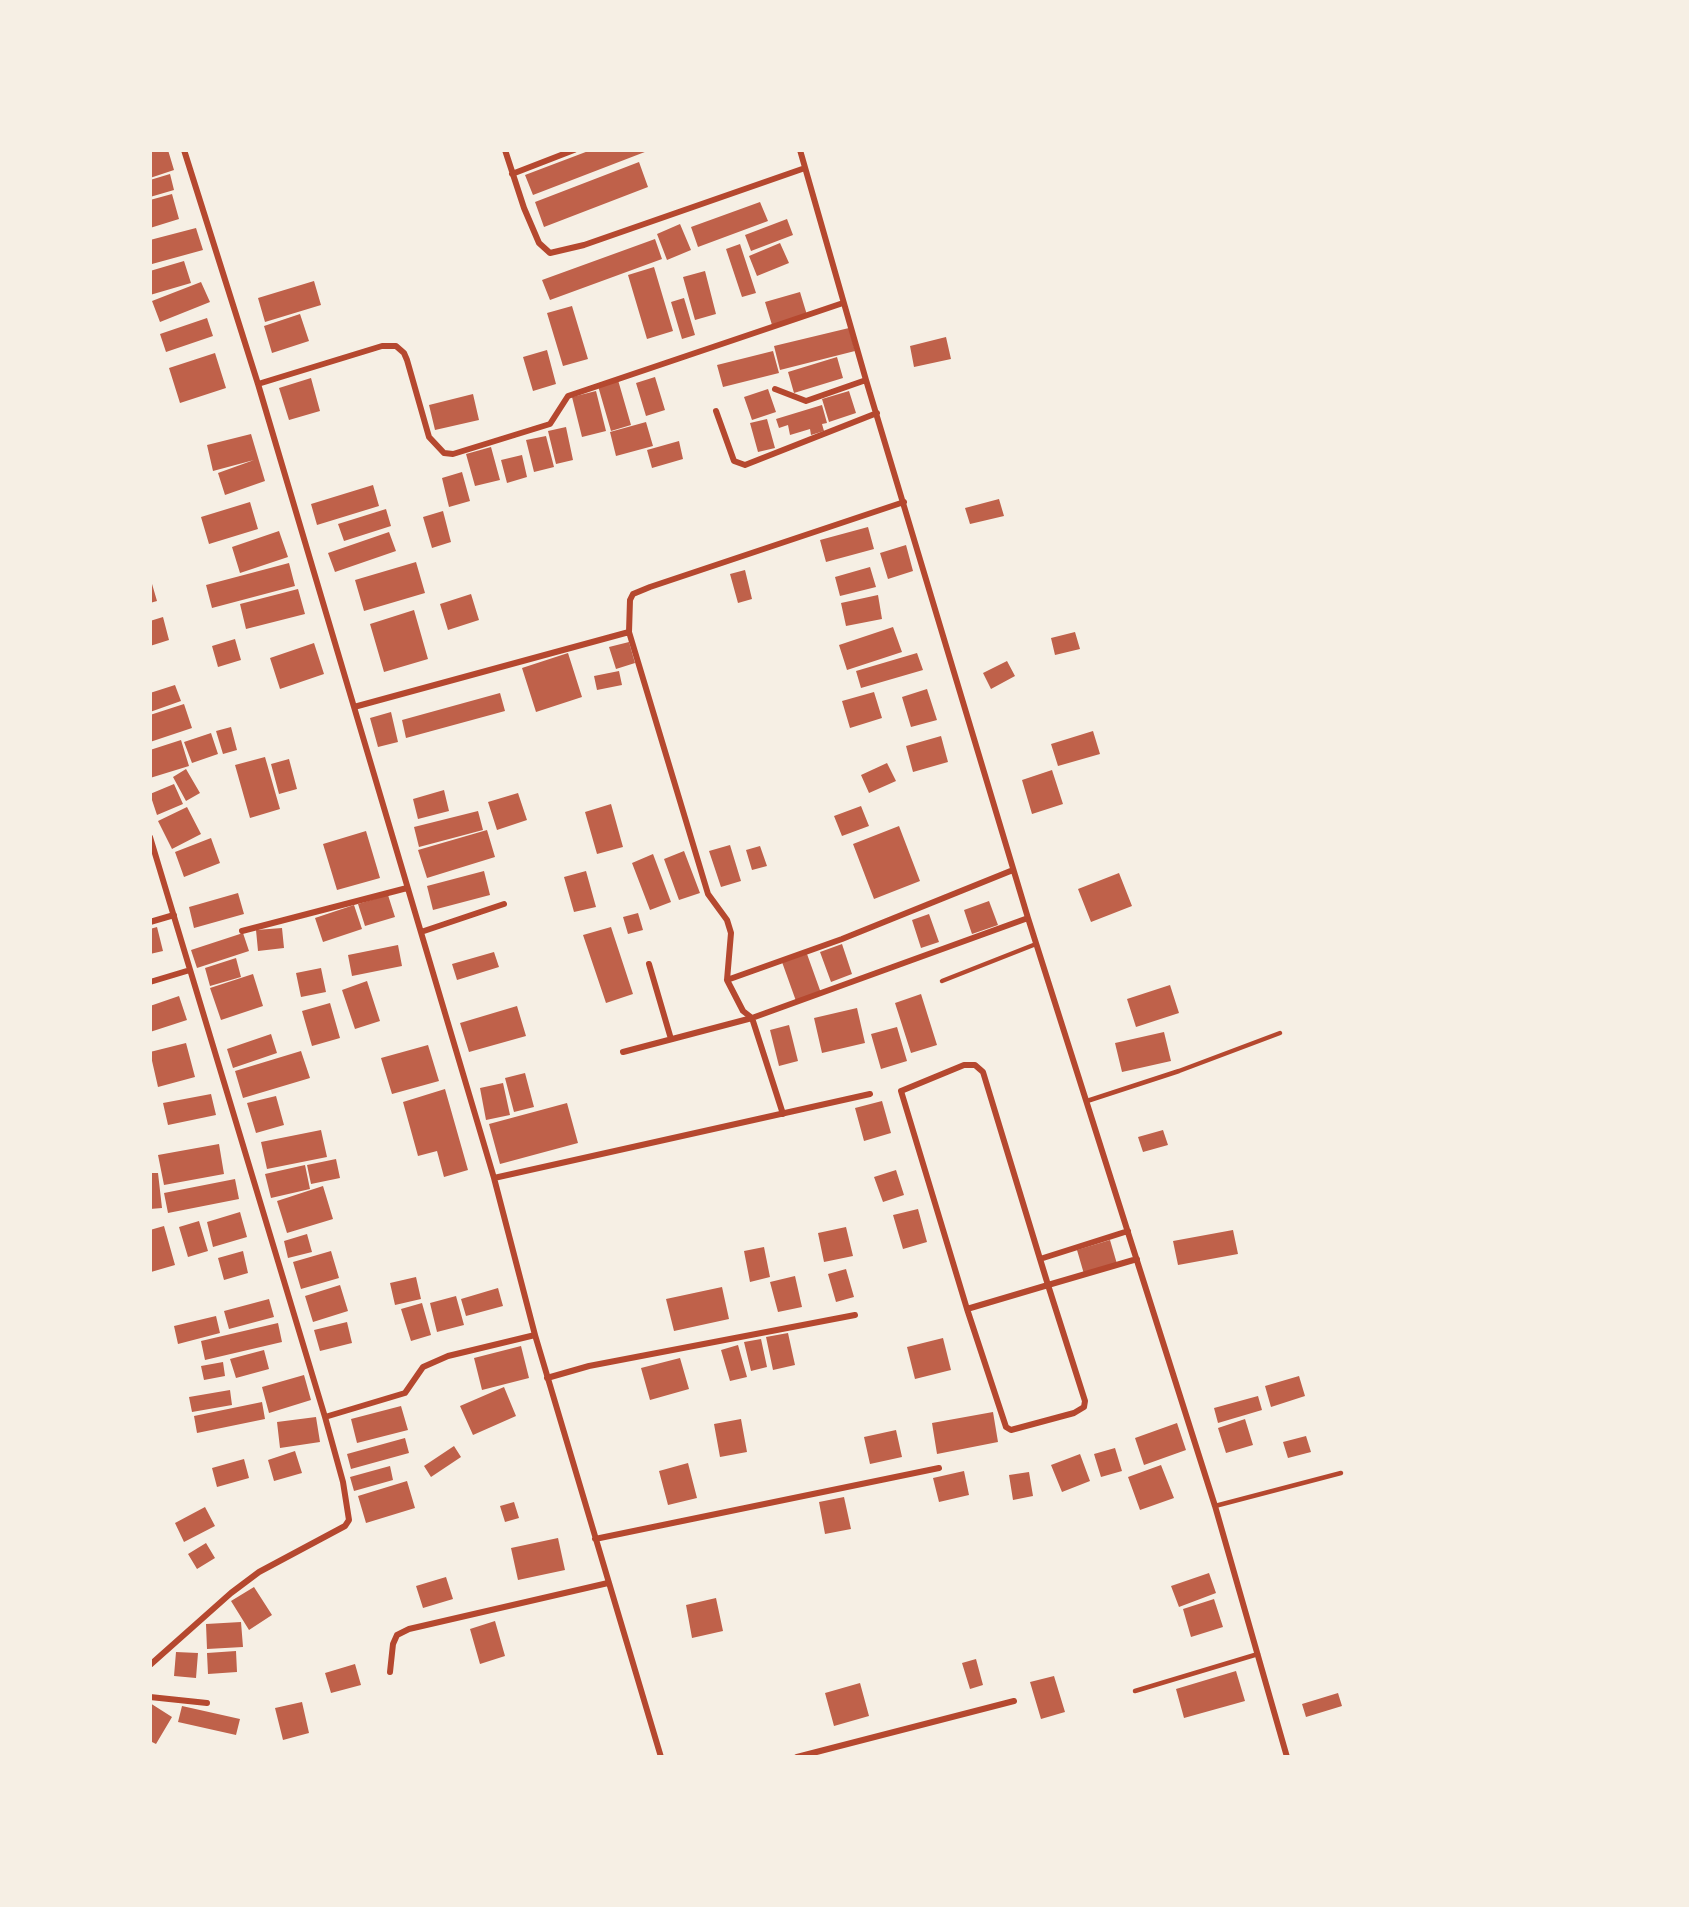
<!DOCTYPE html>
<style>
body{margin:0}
#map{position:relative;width:1689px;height:1907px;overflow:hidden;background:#f6efe4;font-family:"Fira Sans",sans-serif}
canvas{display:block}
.frame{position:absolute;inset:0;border:152px solid #f6efe4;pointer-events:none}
</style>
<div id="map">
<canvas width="1689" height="1907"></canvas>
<div class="frame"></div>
</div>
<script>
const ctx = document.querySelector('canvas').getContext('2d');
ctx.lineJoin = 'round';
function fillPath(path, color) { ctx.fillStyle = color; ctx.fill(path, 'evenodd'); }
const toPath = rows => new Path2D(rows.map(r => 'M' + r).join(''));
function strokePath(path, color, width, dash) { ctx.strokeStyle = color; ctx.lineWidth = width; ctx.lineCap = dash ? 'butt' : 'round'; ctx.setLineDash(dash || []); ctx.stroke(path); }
fillPath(toPath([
 [150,150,168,150,174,170,150,178],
 [591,150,650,150,533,195,525,175],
 [639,162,648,187,544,227,535,202],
 [170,174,174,190,150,197,150,180],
 [172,194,179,219,150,228,150,200],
 [760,202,768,221,698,247,691,227],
 [787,219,793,235,751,251,745,235],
 [680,224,691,250,667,260,657,234],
 [196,228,203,250,152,264,150,240],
 [655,239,662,259,550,300,542,280],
 [780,243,789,263,757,276,749,256],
 [740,244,756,293,742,297,726,249],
 [184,261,191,283,150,295,150,271],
 [654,267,673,331,647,339,628,275],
 [705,271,716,314,695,320,683,277],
 [314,281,321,305,265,322,258,298],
 [201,282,210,302,160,322,152,301],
 [800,292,807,315,772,325,765,302],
 [684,298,695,335,682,339,671,302],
 [572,306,588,359,563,366,547,313],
 [300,314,309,341,272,353,264,326],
 [207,318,213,336,166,352,160,334],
 [849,328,855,351,780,370,774,346],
 [946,337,951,359,914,367,910,346],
 [547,350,556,384,533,391,523,357],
 [773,351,779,373,723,387,717,365],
 [215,353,226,388,180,403,169,368],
 [837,357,843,378,794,393,788,372],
 [655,377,665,410,646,416,636,383],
 [311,378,320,411,289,420,279,388],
 [618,380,631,425,611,431,598,386],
 [768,389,776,412,752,420,744,397],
 [596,391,606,431,582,437,572,397],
 [849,391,856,413,829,422,822,399],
 [473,394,479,420,435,430,429,405],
 [822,405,827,423,822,424,824,431,811,435,810,429,790,435,788,425,779,428,776,419],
 [767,419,775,448,758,452,750,423],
 [646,422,653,446,616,456,610,432],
 [566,427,573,460,556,464,548,431],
 [251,434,265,481,225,495,218,473,254,460,213,471,207,445],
 [546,436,554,467,534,472,526,440],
 [679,441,683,459,652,468,647,450],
 [491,447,500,480,475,486,466,454],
 [522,455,527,477,507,483,501,460],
 [462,472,470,501,449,507,442,478],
 [373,485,379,506,317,525,311,504],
 [999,499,1004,516,970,524,965,508],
 [250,502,258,529,209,544,201,517],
 [386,509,391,526,344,541,338,524],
 [443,511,451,542,432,548,423,517],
 [868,527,874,549,826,562,820,540],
 [279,531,288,557,240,573,232,547],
 [389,532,396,551,335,572,328,553],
 [906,545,913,571,888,579,880,553],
 [416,562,425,593,364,611,355,580],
 [289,563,295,586,212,608,206,585],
 [870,567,876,587,840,596,835,577],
 [745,570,752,599,738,603,730,574],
 [150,577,157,601,150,603],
 [298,589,305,614,246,629,240,604],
 [471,594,479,620,448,630,440,604],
 [878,595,882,619,846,626,841,603],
 [414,610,428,659,384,672,370,624],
 [163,617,169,640,150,646,150,621],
 [893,627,902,652,847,670,839,645],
 [1075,632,1080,649,1055,655,1051,638],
 [235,639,241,660,218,667,212,646],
 [629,642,635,663,616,669,609,647],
 [314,643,324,674,280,689,270,658],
 [568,653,582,697,536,712,522,668],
 [917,653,923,670,861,688,856,671],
 [1007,661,1015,676,991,689,983,673],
 [619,671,622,685,597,690,594,676],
 [175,685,181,701,150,712,150,693],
 [927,689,937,720,911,727,902,697],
 [874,692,882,718,850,728,842,701],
 [500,693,505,711,406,738,402,720],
 [184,704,192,728,150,742,150,715],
 [391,712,398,742,378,747,370,718],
 [231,727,237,750,223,754,216,731],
 [1093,731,1100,754,1058,766,1051,744],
 [211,733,218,754,192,763,184,742],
 [941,736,948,762,913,772,906,746],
 [181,740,189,766,150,778,150,750],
 [265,757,280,809,250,818,235,765],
 [289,759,297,789,279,794,271,764],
 [887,763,896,781,869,793,861,775],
 [186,769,200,793,186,801,173,777],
 [1052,770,1063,804,1032,814,1022,780],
 [174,784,183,804,157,815,150,794],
 [444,790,449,811,418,819,413,799],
 [518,793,527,820,497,830,488,802],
 [611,804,623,847,597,854,585,812],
 [861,806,869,826,842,836,834,816],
 [187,807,201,834,172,849,158,821],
 [478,811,483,830,419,847,414,827],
 [899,826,920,881,874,899,853,844],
 [487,830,495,857,427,878,418,850],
 [366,831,380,878,337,890,323,844],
 [211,838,220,863,184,877,175,852],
 [730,845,741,881,721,887,709,851],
 [760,846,767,866,752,870,746,850],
 [684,851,700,893,679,900,664,859],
 [653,854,671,902,650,910,632,863],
 [484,871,490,895,433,910,427,886],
 [586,871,596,907,574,912,564,877],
 [1119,873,1132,906,1091,922,1078,889],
 [238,893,244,914,194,928,189,907],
 [388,895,395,917,365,926,358,904],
 [989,901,998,925,972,934,964,910],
 [354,905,362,929,323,942,315,918],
 [638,913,643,930,628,934,623,917],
 [929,914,939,942,921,948,912,920],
 [157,927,163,951,150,954,150,929],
 [611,927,633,994,606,1003,583,935],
 [282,928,284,948,258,951,256,930],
 [243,933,249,951,197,968,191,950],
 [842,944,852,974,831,982,820,952],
 [398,945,402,966,352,976,348,955],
 [494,952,499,967,457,980,452,964],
 [807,954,821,993,796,1001,782,962],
 [236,958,241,977,210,986,205,968],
 [321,968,326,992,301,997,296,973],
 [253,974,263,1006,221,1020,210,988],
 [367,981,380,1021,355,1029,342,990],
 [1170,985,1179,1013,1136,1027,1127,999],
 [921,994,937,1045,911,1053,895,1003],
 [179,996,187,1020,150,1032,150,1006],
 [330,1003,340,1038,312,1046,302,1011],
 [517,1006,526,1036,469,1052,460,1023],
 [857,1008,865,1043,822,1053,814,1018],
 [789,1025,798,1061,779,1066,770,1030],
 [897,1027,907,1061,881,1069,871,1034],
 [1164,1032,1171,1061,1122,1072,1115,1043],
 [271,1034,277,1053,233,1068,227,1049],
 [186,1043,195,1077,158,1087,150,1052],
 [428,1045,439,1081,392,1094,381,1058],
 [301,1051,310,1078,243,1098,235,1071],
 [525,1073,534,1107,514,1112,505,1078],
 [503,1083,510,1115,486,1120,480,1088],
 [445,1089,468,1170,444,1177,437,1151,418,1156,403,1102],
 [211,1094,216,1115,168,1125,163,1103],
 [276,1096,284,1125,256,1133,247,1103],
 [882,1101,891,1133,864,1141,855,1108],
 [567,1103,578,1143,500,1164,489,1124],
 [321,1130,327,1157,267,1169,261,1142],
 [1163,1130,1168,1145,1143,1152,1138,1137],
 [219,1144,224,1174,164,1185,158,1155],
 [336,1159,340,1178,311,1184,307,1165],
 [305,1165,310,1189,271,1198,265,1174],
 [896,1170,904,1195,883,1202,874,1177],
 [150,1173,158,1173,162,1208,150,1209],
 [235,1179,239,1199,168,1213,164,1193],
 [323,1186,333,1219,287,1233,277,1201],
 [918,1209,927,1242,903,1249,893,1215],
 [240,1212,247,1237,213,1247,207,1222],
 [199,1221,208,1251,188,1257,179,1227],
 [164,1226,175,1265,151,1272,150,1230],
 [846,1227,853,1256,824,1262,818,1233],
 [1233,1230,1238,1254,1178,1265,1173,1241],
 [307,1234,312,1252,288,1258,284,1241],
 [1110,1240,1117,1264,1084,1274,1077,1250],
 [764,1247,770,1277,750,1282,744,1251],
 [243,1251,248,1273,224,1280,218,1258],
 [331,1251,339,1278,301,1289,293,1262],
 [846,1269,854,1297,836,1302,828,1274],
 [795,1276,802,1307,778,1312,770,1282],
 [416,1277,421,1299,395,1305,390,1283],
 [340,1285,348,1311,313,1322,305,1296],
 [722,1287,729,1319,674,1331,666,1299],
 [498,1288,503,1306,466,1316,461,1299],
 [456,1296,464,1325,437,1332,430,1303],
 [269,1299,274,1317,229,1329,224,1311],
 [422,1303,431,1335,411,1341,401,1309],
 [216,1316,220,1333,178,1344,174,1326],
 [347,1322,352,1343,320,1351,314,1330],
 [278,1323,282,1342,205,1360,201,1341],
 [788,1333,795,1365,773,1370,766,1337],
 [943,1338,951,1370,915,1379,907,1347],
 [761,1339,767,1367,751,1371,744,1342],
 [738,1345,747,1377,730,1381,721,1350],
 [521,1346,529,1378,482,1390,474,1358],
 [264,1350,269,1369,236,1378,230,1359],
 [680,1358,689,1389,650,1400,641,1368],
 [223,1362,225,1376,204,1380,201,1366],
 [304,1375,311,1400,269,1413,262,1387],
 [1299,1376,1305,1396,1271,1407,1265,1386],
 [504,1387,516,1416,473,1435,460,1406],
 [230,1390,232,1405,192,1412,189,1397],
 [1258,1396,1262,1410,1218,1423,1214,1408],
 [262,1402,265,1419,197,1433,194,1416],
 [401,1406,408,1430,357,1443,351,1419],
 [993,1412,998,1442,937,1454,932,1423],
 [316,1417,320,1442,280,1448,277,1422],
 [741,1419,747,1452,720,1457,714,1424],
 [1245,1419,1253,1445,1226,1453,1218,1428],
 [1177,1423,1186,1450,1144,1465,1135,1438],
 [896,1430,902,1457,870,1464,864,1437],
 [1306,1436,1311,1452,1288,1458,1283,1442],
 [405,1438,409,1453,351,1469,347,1454],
 [454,1446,461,1457,431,1477,424,1466],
 [1115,1448,1122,1471,1101,1477,1094,1454],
 [295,1451,302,1473,274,1481,268,1460],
 [1080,1454,1090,1481,1062,1492,1051,1465],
 [244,1459,249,1478,217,1487,212,1468],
 [688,1463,697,1498,668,1505,659,1471],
 [1161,1465,1174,1498,1140,1510,1128,1477],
 [390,1466,393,1480,354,1491,350,1477],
 [964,1471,969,1495,939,1502,933,1478],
 [1029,1472,1033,1496,1013,1500,1009,1475],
 [407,1481,415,1508,366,1523,358,1496],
 [844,1497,851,1529,825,1534,819,1502],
 [514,1502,519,1518,505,1522,500,1506],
 [205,1507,215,1526,184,1542,175,1523],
 [558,1538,565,1570,518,1580,511,1548],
 [206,1543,215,1558,197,1569,188,1554],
 [1209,1573,1216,1593,1179,1607,1171,1586],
 [446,1577,453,1599,423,1608,416,1586],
 [254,1587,272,1615,249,1630,231,1601],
 [716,1598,723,1631,692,1638,686,1605],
 [1214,1599,1223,1627,1191,1637,1183,1609],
 [495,1621,505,1656,480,1664,470,1629],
 [241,1622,243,1647,207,1649,206,1624],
 [236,1651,237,1672,208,1674,207,1653],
 [176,1652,198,1653,196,1678,174,1676],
 [976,1659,983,1685,970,1689,962,1663],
 [355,1664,361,1685,331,1693,325,1673],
 [1236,1671,1245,1701,1184,1718,1176,1689],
 [1054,1676,1065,1712,1041,1719,1030,1682],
 [860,1683,869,1716,834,1726,825,1693],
 [1338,1693,1342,1706,1306,1717,1302,1704],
 [302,1702,309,1733,283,1740,275,1708],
 [150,1703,172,1717,156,1744,150,1741],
 [182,1706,240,1719,236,1735,178,1722]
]), '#bf614a');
strokePath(toPath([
 [942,981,1036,944],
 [1087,1101,1179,1071,1280,1033],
 [1215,1506,1341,1473],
 [1135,1691,1258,1654]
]), '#b5482f', 4.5);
strokePath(toPath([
 [184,150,258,384,354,707,494,1178,535,1335,661,1757],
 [505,150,524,208,539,243,550,253,584,245,805,168],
 [800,150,866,380,1028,918,1215,1506,1287,1757],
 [512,174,574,150],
 [258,384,382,346,396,346,404,353,407,360,429,437,444,453,453,454,550,424,568,396,843,303],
 [775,389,806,401,866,380],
 [716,411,734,461,745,465,877,413],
 [354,707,629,632],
 [150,837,325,1417,343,1482,349,1520,345,1526,259,1572,231,1593,150,1665],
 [150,922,174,915],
 [242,931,407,888],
 [421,932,504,904],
 [649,964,671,1039],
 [727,980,842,939,1013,870],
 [150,982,190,970],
 [623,1052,752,1018,1028,918],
 [783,1114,752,1018,743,1011,727,980,731,933,727,920,708,894,629,632,630,600,633,594,650,587,904,502],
 [494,1178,870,1094],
 [1040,1259,1128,1231],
 [967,1309,1006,1427,1011,1430,1074,1413,1084,1407,1085,1401,1048,1285,1040,1259,983,1072,975,1065,964,1065,901,1091,967,1309,1048,1285,1137,1259],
 [547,1378,589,1366,855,1315],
 [325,1417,405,1393,423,1367,448,1356,535,1335],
 [595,1539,939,1468],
 [390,1672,393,1644,397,1635,409,1629,608,1583],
 [150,1697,207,1703],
 [797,1757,1014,1701]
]), '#b5482f', 6);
</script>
